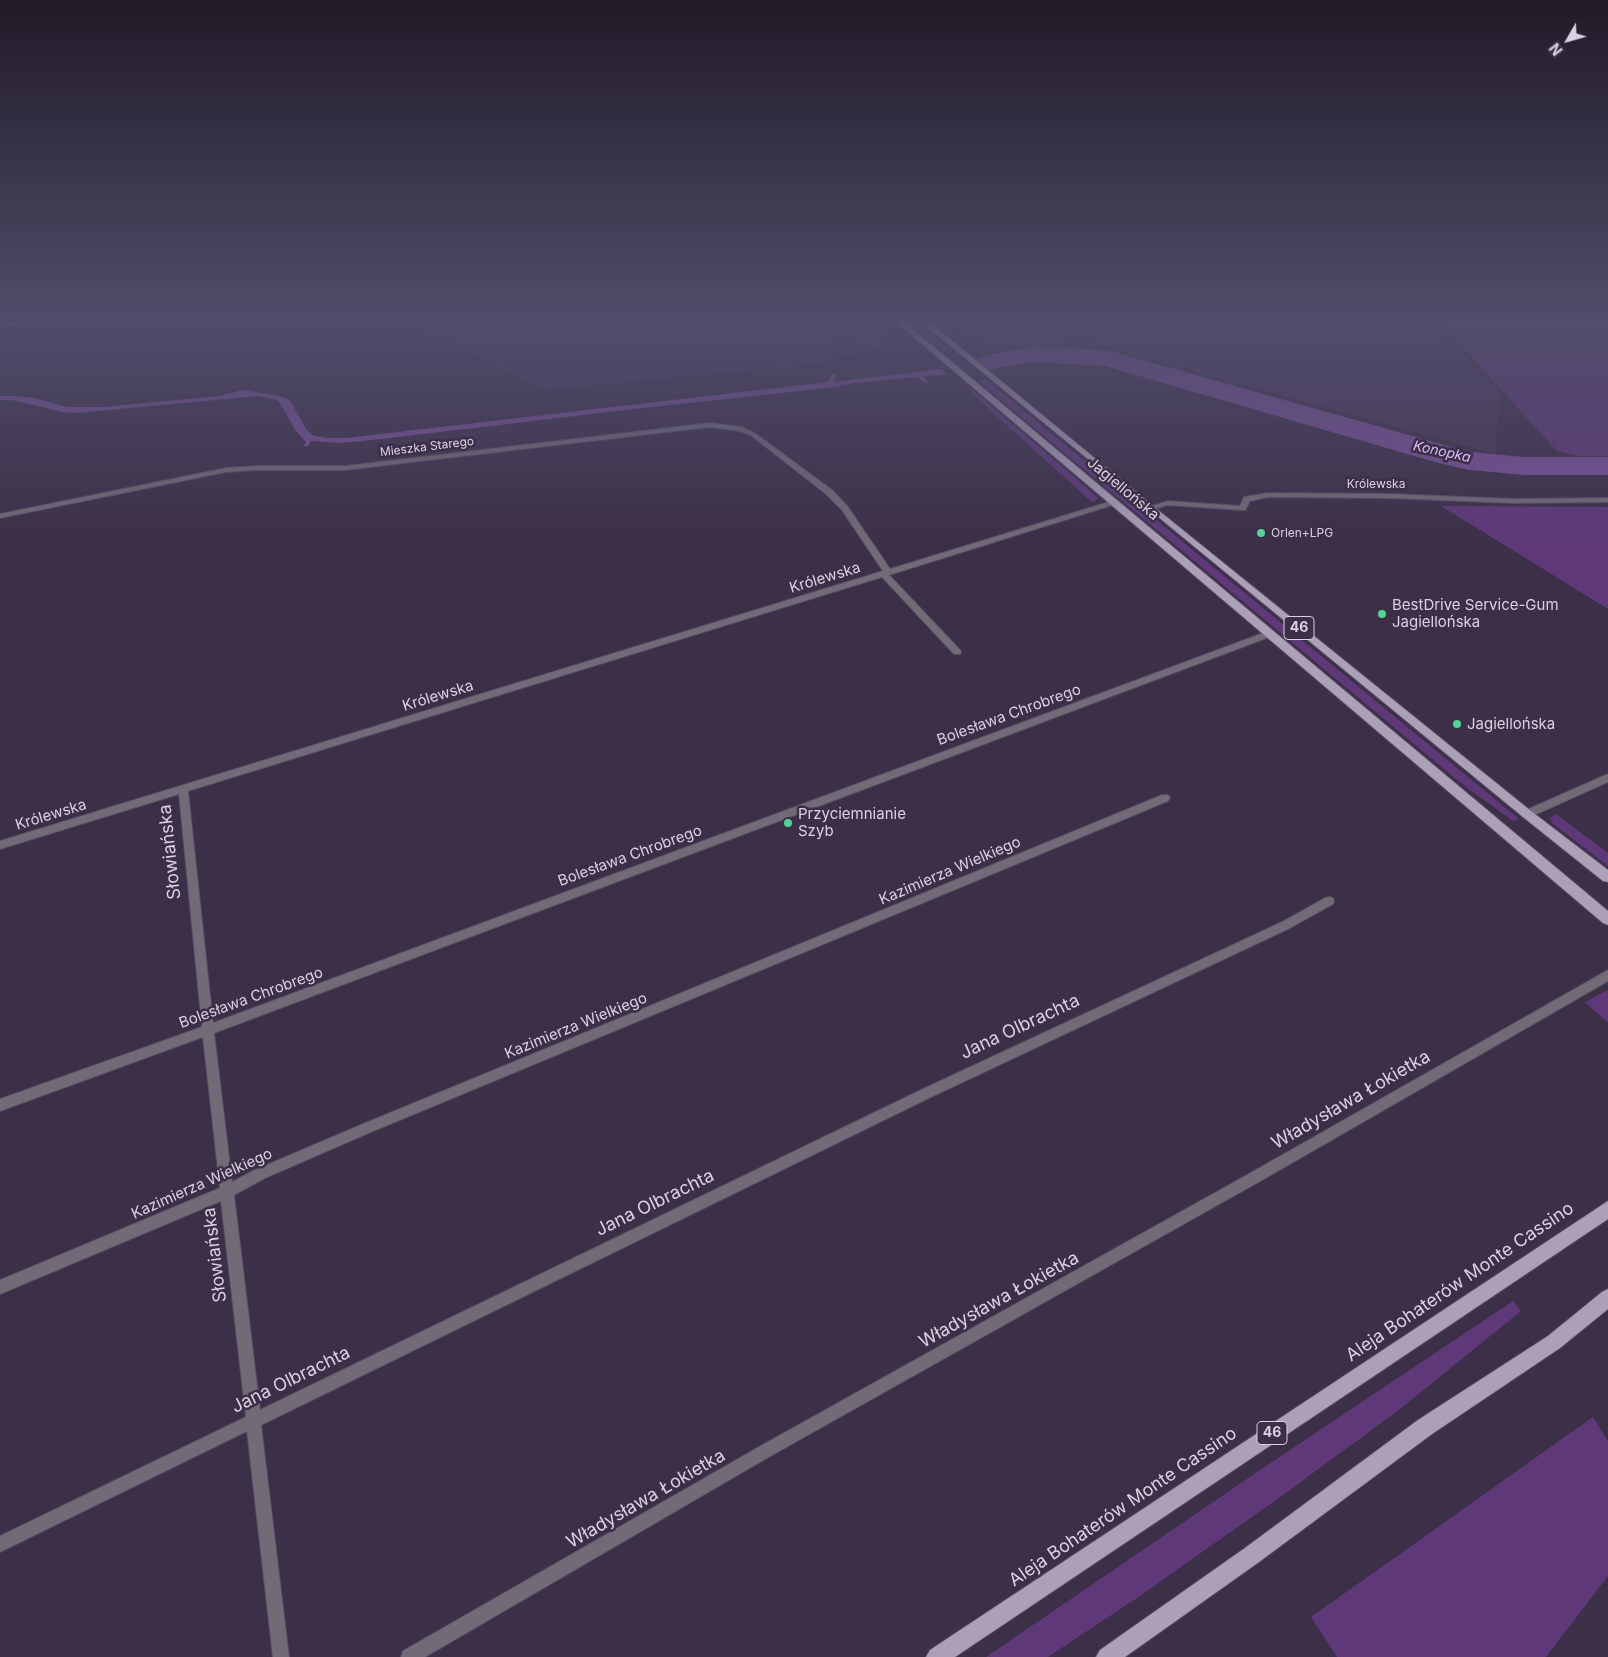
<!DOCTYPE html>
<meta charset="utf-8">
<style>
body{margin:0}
#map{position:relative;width:1608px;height:1657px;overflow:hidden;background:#3c2f48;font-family:Inter,sans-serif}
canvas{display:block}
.north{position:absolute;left:1543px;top:15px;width:50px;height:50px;-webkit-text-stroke:4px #3c2f48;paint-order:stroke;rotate:232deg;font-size:14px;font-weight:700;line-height:20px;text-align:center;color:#dad1e1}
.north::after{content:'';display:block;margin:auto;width:18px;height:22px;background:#dad1e1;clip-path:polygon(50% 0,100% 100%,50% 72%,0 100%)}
</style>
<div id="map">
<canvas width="1608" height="1657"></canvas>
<div class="north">N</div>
</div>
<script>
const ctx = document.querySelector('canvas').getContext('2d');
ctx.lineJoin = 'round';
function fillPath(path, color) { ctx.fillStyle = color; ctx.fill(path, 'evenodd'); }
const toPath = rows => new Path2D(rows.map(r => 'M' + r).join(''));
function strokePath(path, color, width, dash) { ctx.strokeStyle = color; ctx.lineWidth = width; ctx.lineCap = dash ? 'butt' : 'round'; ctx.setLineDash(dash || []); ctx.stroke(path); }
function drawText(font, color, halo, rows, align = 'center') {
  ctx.font = font + ' Inter,sans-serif'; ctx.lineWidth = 5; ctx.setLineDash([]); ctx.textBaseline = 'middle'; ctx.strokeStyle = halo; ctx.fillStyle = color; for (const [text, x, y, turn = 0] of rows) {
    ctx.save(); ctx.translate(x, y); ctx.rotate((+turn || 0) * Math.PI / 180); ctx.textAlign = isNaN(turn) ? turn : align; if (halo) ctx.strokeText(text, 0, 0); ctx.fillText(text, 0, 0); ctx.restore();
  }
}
fillPath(toPath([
 [399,316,858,316,825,363,543,390],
 [944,316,1426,316,1500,394,1495,454,1091,343,982,347],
 [869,319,888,335,883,347,848,356,839,356,858,321]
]), '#463554');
fillPath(toPath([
 [900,316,909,316,951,350,943,352],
 [1434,316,1608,316,1608,456,1580,456,1557,451],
 [986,379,994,386,1519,819,1513,821,1462,784,978,381],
 [967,385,1094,494,1098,498,1093,503,972,394],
 [1441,506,1608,507,1608,609],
 [1556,814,1608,853,1608,866,1552,823,1550,818],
 [1608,990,1608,1023,1585,1002],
 [1513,1301,1521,1311,1399,1410,1283,1495,1140,1596,1048,1657,986,1657,1260,1470],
 [1593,1417,1608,1441,1608,1576,1546,1657,1337,1657,1311,1617]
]), '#5e3879');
fillPath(toPath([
 [940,369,947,375,923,376,928,382,924,383,918,377,855,383,827,388,634,409,381,439,341,443,311,441,308,446,304,446,306,442,296,431,279,402,277,400,258,396,77,413,63,412,12,400,0,400,0,396,18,396,34,398,67,407,103,407,219,396,243,390,249,391,276,395,290,400,306,429,312,435,326,438,346,438,828,382,832,374,836,375,833,382]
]), '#7a509a');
fillPath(toPath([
 [1032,346,1107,350,1469,452,1525,457,1608,457,1608,475,1525,475,1469,470,1435,462,1105,366,1032,362,988,370,979,367,975,362,979,357,1032,346]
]), '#7a509a');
const street = toPath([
 [710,423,742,427,756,434,832,490,848,507,890,569,1112,501,1119,503,889,575,960,650,961,652,960,654,954,654,882,577,188,791,213,1023,1266,632,1269,631,1273,634,1272,636,214,1033,232,1182,255,1170,363,1124,1162,795,1168,795,1170,798,1168,801,371,1132,265,1178,234,1195,260,1410,923,1089,1282,922,1325,898,1329,897,1333,898,1334,901,1333,904,1290,928,931,1097,261,1425,289,1657,273,1657,247,1431,0,1552,0,1536,246,1417,221,1201,0,1294,0,1280,220,1188,203,1037,0,1111,0,1099,202,1027,179,794,0,849,0,841,883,571,842,510,826,494,752,436,740,431,710,427,345,470,256,470,226,472,0,518,0,514,226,468,256,466,345,466,710,423],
 [1268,493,1389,494,1514,499,1608,498,1608,502,1514,503,1389,498,1268,497,1250,501,1245,510,1242,510,1168,505,1150,510,1146,508,1168,501,1240,506,1244,497,1268,493],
 [1608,774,1608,782,1530,817,1527,818,1522,814,1524,811,1608,774],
 [1608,970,1608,981,1264,1179,767,1458,425,1657,401,1657,403,1651,757,1448,1254,1171,1608,970]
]);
const primary = toPath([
 [889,316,897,316,1608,911,1608,925,1603,923,889,316],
 [914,316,922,316,1153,506,1531,811,1608,870,1608,882,1603,881,1523,817,914,316],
 [1608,1201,1608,1219,955,1657,926,1657,930,1650,1608,1201],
 [1608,1289,1608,1309,1560,1348,1432,1434,1259,1562,1125,1657,1096,1657,1100,1650,1245,1548,1418,1420,1548,1336,1602,1292,1608,1289]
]);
strokePath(street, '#584c64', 2);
strokePath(primary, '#584c64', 2);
fillPath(street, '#716b77');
fillPath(primary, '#ac9fb8');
const rail = toPath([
 [0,325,44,316]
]);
strokePath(rail, '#bfb5c7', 4);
strokePath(rail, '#3c2f48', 2.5, [8]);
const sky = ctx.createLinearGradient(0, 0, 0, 548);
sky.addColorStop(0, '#211a28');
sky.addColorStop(0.58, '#504d6a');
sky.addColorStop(1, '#504d6a00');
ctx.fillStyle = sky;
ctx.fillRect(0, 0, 1608, 548);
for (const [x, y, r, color] of [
 [1261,533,5,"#54d395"],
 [1382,614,5,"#54d395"],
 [1457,724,5,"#54d395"],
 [788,823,5,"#54d395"]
]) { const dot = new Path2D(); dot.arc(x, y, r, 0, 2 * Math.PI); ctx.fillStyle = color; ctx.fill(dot); strokePath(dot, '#3c2f48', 2); }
drawText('12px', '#dad1e1', '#3c2f48', [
 ["Mieszka Starego",427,447,-7],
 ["Królewska",1376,484]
]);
drawText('12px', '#dad1e1', '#3c2f48', [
 ["Orlen+LPG",1271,533]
], 'left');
drawText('italic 14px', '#dcbbf8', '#3c2f48', [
 ["Konopka",1442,452,12]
]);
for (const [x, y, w] of [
 [1299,628,30],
 [1272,1433,30]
]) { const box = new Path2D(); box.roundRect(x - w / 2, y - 11.5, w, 23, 4); ctx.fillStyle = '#3c2f48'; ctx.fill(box); strokePath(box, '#dad1e1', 1); }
drawText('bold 14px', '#dad1e1', null, [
 ["46",1299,628],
 ["46",1272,1433]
]);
drawText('15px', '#dad1e1', '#3c2f48', [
 ["Jagiellońska",1123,489,40],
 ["Królewska",825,578,-17],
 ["Królewska",438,696,-17],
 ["Bolesława Chrobrego",1009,715,-20],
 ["Królewska",51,815,-17],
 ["Bolesława Chrobrego",630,856,-20],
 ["Kazimierza Wielkiego",950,871,-23],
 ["Bolesława Chrobrego",251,998,-20],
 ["Kazimierza Wielkiego",576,1026,-22],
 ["Kazimierza Wielkiego",202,1184,-24]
]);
drawText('15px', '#dad1e1', '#3c2f48', [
 ["BestDrive Service-Gum",1392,605],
 ["Jagiellońska",1392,622],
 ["Jagiellońska",1467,724],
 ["Przyciemnianie",798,814],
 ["Szyb",798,831]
], 'left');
drawText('18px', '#dad1e1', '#3c2f48', [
 ["Słowiańska",170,852,-96],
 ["Jana Olbrachta",1020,1027,-25],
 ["Władysława Łokietka",1351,1100,-30],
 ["Jana Olbrachta",655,1203,-26],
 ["Słowiańska",215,1255,-97],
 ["Aleja Bohaterów Monte Cassino",1460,1282,-34],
 ["Władysława Łokietka",999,1300,-29],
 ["Jana Olbrachta",291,1380,-26],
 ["Władysława Łokietka",646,1499,-30],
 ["Aleja Bohaterów Monte Cassino",1123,1507,-34]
]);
</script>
